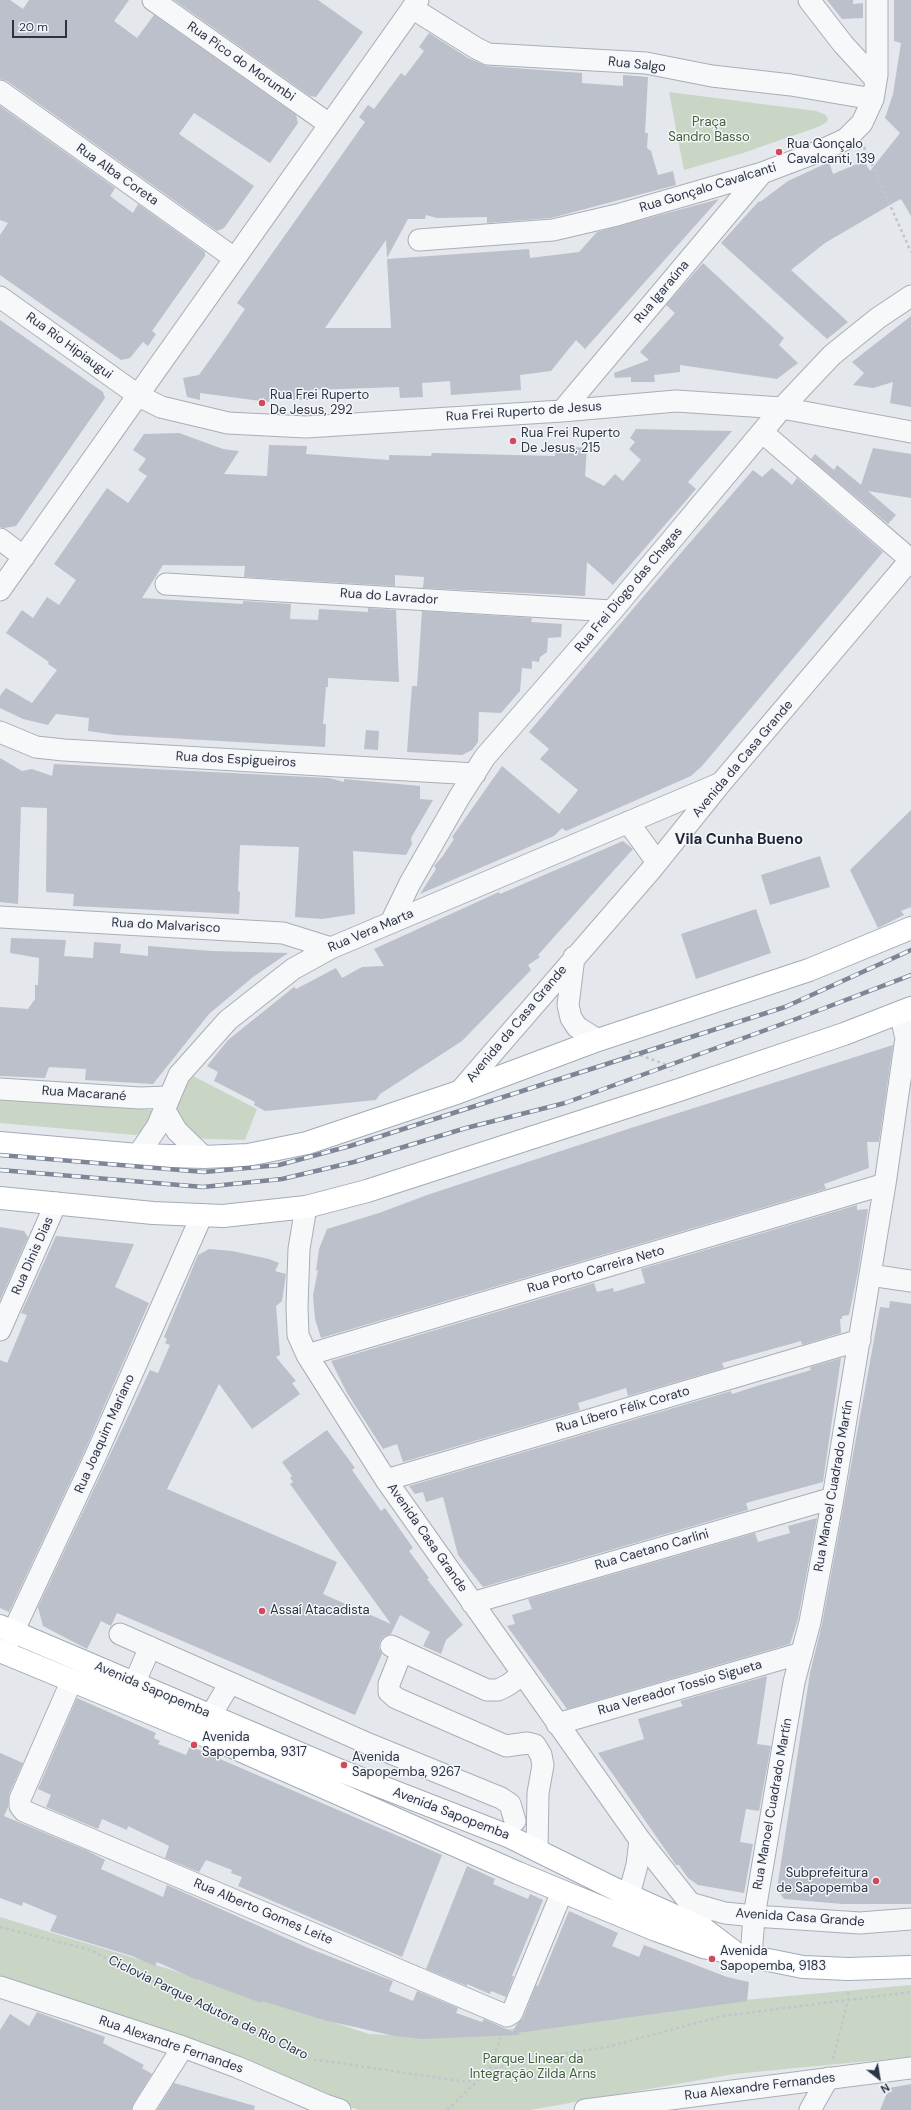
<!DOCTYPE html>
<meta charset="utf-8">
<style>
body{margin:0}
#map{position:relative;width:911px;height:2110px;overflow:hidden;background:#e4e7ec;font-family:"DM Sans",sans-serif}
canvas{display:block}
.north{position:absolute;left:859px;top:2058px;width:40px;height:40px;-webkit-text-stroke:3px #f4f6f9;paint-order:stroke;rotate:149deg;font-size:11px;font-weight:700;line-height:16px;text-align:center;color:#2b3445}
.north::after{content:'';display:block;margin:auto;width:14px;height:18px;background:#2b3445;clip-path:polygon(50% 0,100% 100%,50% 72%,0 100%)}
.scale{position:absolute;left:12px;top:20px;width:55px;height:18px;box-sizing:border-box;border:2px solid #2b3445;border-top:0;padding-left:5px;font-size:12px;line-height:14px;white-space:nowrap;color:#2b3445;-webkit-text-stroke:3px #f4f6f9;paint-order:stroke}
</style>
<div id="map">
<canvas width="911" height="2110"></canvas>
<div class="north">N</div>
<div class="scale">20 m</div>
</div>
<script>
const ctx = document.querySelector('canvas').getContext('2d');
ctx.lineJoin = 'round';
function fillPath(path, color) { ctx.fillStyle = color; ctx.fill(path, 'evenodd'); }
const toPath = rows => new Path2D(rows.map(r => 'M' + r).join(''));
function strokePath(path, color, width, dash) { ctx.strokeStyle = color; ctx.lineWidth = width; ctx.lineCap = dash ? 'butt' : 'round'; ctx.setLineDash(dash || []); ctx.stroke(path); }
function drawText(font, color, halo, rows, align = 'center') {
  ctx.font = font + ' "DM Sans",sans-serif'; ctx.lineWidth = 3; ctx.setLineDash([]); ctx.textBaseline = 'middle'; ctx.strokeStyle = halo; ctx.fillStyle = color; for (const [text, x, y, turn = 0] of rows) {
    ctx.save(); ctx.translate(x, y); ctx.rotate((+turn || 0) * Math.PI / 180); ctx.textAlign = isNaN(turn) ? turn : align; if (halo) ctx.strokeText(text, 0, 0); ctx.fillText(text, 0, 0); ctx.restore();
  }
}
fillPath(toPath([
 [669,92,816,111,826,115,828,119,827,122,818,127,743,153,684,170],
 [193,1076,257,1109,245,1140,208,1139,190,1137,174,1111,180,1093],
 [0,1096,151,1110,153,1116,148,1131,135,1135,0,1123],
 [0,1917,141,1960,369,2034,420,2037,503,2030,711,2003,911,1985,911,2057,734,2074,530,2110,359,2110,0,1985]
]), '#c9d6c5');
fillPath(toPath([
 [0,0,10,0,23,9,29,0,129,0,114,21,137,38,154,15,296,115,298,123,270,163,194,113,179,134,254,186,224,228,217,231,7,81,0,79],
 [174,0,318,0,363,32,316,97,310,96],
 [827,0,853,0,853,4,863,3,863,18,842,19],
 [894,0,911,0,911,216,901,199,895,202,825,243,791,270,848,322,827,339,721,243,759,201,760,202,788,181,829,162,833,174,864,161,870,171,900,133,885,118,893,94,901,43,894,41],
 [429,33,468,58,487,66,582,73,582,83,623,86,623,75,648,77,645,133,648,133,647,148,651,151,658,175,673,171,676,185,551,218,487,223,487,217,437,218,426,215,425,219,408,219,387,258,386,240,325,328,391,328,387,259,529,249,530,258,579,252,597,232,719,199,585,349,576,340,551,371,520,375,521,390,451,395,450,381,422,383,423,397,400,398,399,387,310,390,310,400,270,400,268,402,200,393,200,400,187,397,183,378,199,375,221,344,245,309,237,303,365,122,359,117,368,105,374,109,401,73,405,76,424,51,419,47],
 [0,106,115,188,110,196,133,213,138,204,205,252,205,256,152,331,156,334,148,346,143,342,130,358,121,360,0,275,0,235,8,223,0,220],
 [703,263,784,338,779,345,798,363,777,379,680,365,680,372,654,375,655,382,631,382,631,377,615,378,614,373,649,360,640,352,675,313,666,305],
 [911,316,911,407,890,403,893,382,873,388,853,385,864,373,852,362],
 [0,320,103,392,105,398,16,526,4,528,0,527],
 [636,429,732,431,688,482,696,489,613,585,587,562,585,596,423,588,424,577,395,575,395,586,244,577,245,566,163,565,142,598,243,604,243,601,291,604,290,619,318,620,319,609,368,612,368,608,396,610,399,682,328,678,328,687,326,687,323,724,326,724,325,747,116,735,88,731,89,718,56,714,48,725,23,719,0,708,0,696,6,688,32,703,57,670,48,664,49,662,6,633,22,610,33,618,47,597,59,605,76,580,54,564,107,488,128,503,147,476,138,470,146,459,133,450,144,434,179,433,223,449,239,451,224,474,267,476,269,445,307,446,306,454,389,460,389,455,431,456,432,453,555,456,556,446,587,448,585,476,604,486,615,474,623,481,641,460,629,449,635,442,630,438],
 [873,448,911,454,911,498,868,491,896,515,888,524,811,459,815,454,834,470,837,465,861,485],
 [772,468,792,485,797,478,883,552,702,766,691,776,566,831,562,828,554,836,420,894,436,869,434,866,442,857,454,839,452,837,502,766,559,814,578,790,540,759,549,749,529,732,654,584,753,470,762,477],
 [422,611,532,618,531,622,562,624,561,637,548,638,547,652,540,657,539,662,532,661,532,669,522,668,520,691,501,713,479,712,478,742,472,750,462,755,407,752,412,686,417,686],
 [366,730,379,731,378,750,364,749],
 [0,758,22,771,32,769,52,776,54,764,329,778,344,782,344,779,420,786,420,799,433,800,411,838,412,844,406,855,353,851,355,914,322,919,295,917,299,847,240,845,238,891,240,892,239,914,73,906,74,894,46,892,47,808,21,807,18,904,0,902],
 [911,810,911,907,901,911,904,915,878,928,850,870],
 [623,841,633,849,538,955,540,957,528,965,531,970,462,1041,380,1094,376,1100,265,1111,254,1105,255,1102,214,1081,218,1072,207,1066,228,1040,294,987,296,989,336,968,342,978,362,967,384,966,374,949,499,892,500,894],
 [820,856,830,887,770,905,761,875],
 [756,909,771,953,696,979,681,934],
 [11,938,66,940,64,956,93,958,94,942,121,944,120,953,148,956,148,946,212,951,288,953,253,977,209,1014,153,1084,85,1080,86,1069,67,1068,49,1067,45,1078,0,1076,0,1007,28,1009,35,999,35,985,38,985,39,958,10,953],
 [893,1045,879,1142,867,1142,869,1168,824,1184,826,1189,321,1338,315,1319,313,1295,318,1270,316,1271,319,1249,327,1229,379,1213,427,1195,631,1128],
 [857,1205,857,1210,868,1209,858,1272,849,1315,842,1316,842,1319,840,1319,841,1333,802,1345,801,1341,722,1363,724,1368,628,1396,626,1388,578,1403,580,1410,403,1462,397,1444,383,1449,347,1393,331,1361,594,1283,597,1292,613,1288,614,1292,645,1283,641,1269],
 [0,1227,24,1231,28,1237,0,1300],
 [56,1236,134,1244,115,1287,149,1303,85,1450,9,1612,0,1608,0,1360,7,1363,27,1315,21,1313],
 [209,1249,232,1251,269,1259,279,1263,275,1271,286,1274,282,1301,276,1306,280,1355,276,1357,296,1381,292,1383,300,1394,252,1429,219,1384,167,1489,337,1562,323,1594,391,1624,290,1484,293,1482,290,1478,292,1476,282,1462,327,1430,355,1468,352,1470,381,1511,385,1508,413,1548,409,1551,429,1578,427,1579,463,1625,446,1640,441,1654,423,1646,430,1632,400,1615,391,1634,384,1636,380,1641,379,1648,382,1654,355,1715,117,1613,111,1626,101,1621,87,1649,43,1626,38,1607,150,1370,158,1373,170,1345,165,1343,167,1339,164,1337,198,1255],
 [890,1301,911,1304,911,1904,843,1904,784,1899,777,1889,810,1673,822,1624,880,1307,889,1308],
 [841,1358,823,1482,746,1503,748,1510,483,1587,458,1555,443,1497,426,1502,423,1492,415,1494,409,1486,731,1391,732,1394,760,1385,811,1370,810,1367],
 [817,1518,798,1619,790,1644,567,1709,507,1626,515,1624,512,1615,532,1609,528,1599,755,1533,758,1542,790,1533,788,1526],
 [767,1676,757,1744,771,1746,759,1811,746,1809,740,1842,753,1844,744,1893,698,1885,688,1878,679,1865,676,1865,598,1753,644,1739,638,1719,683,1706,680,1701],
 [77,1698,156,1733,154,1738,160,1741,158,1744,186,1755,190,1746,442,1855,402,1957,238,1886,242,1877,231,1873,232,1870,206,1860,199,1872,165,1858,169,1846,128,1826,127,1830,102,1819,98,1829,46,1807,51,1795,38,1789],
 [0,1753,23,1763,9,1794,8,1807,4,1816,88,1851,105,1860,101,1869,163,1897,167,1885,308,1948,393,1981,389,1991,413,2001,417,1991,458,2008,456,2013,482,2022,484,2019,513,2032,516,2025,523,2018,536,1985,538,1986,569,1911,618,1933,612,1946,639,1957,644,1945,727,1977,749,1982,747,2001,517,2033,520,2035,422,2039,394,2036,355,2027,327,2021,262,2001,261,2003,197,1979,197,1980,157,1962,155,1966,132,1956,50,1931,57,1916,23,1902,22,1906,0,1898],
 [467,1866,495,1879,493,1884,528,1899,530,1894,543,1900,512,1976,514,1976,506,1997,491,1991,490,1994,467,1984,467,1986,426,1969],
 [37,2012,105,2037,103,2043,144,2065,142,2068,152,2074,133,2104,131,2110,0,2110,0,2030,10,2014,29,2026],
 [174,2083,255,2106,254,2110,157,2110],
 [911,2084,911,2110,880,2110,889,2088]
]), '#bbc0ca');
const minor = toPath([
 [153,0,329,124],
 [809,0,843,44,876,80],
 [412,8,476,48,488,54,646,63,712,76,791,85,873,99],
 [0,91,234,258],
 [419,240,553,230,617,215,762,173,820,151,846,139,862,123,873,99,877,75,877,0],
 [0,297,139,396,161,407,228,423,306,427,562,411,676,401,782,408,911,432],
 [562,411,762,173],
 [762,432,911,560],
 [0,539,24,557],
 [166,584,612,611],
 [0,590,418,0],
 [0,732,36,747,64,750,475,774],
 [628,822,657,862],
 [0,917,283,933,331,948],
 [391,922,410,883,460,796,485,757,612,611,782,408,832,355,878,318,911,296],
 [574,957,568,1005,571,1018,577,1027,598,1040],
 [0,1089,140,1098,169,1097],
 [459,1092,651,870,721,783,911,559],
 [164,1109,177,1131,204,1157],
 [138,1155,157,1127,179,1075,228,1020,293,969,331,948,721,783],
 [306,1207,299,1249,297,1306,298,1335,307,1355,386,1480,640,1840,690,1903,704,1929],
 [870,1275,911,1281],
 [0,1330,56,1203],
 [307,1355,885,1184],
 [386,1480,860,1340],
 [472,1603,833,1498],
 [120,1634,371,1745,501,1798,510,1804,515,1821],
 [391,1646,487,1690,498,1690,508,1685,523,1674],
 [6,1647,96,1455,202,1215],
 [402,1651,389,1684,389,1692,396,1698,506,1746,527,1743,535,1745,541,1755,543,1765,538,1793,537,1850],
 [72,1680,20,1799,20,1806,24,1811,507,2016,512,2013,562,1892],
 [135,1682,150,1647],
 [211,1715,230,1683],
 [557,1724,802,1653],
 [690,1903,725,1913,754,1916,860,1923,911,1919],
 [628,1912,629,1895,637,1865,640,1840],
 [751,1958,754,1916,794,1682,810,1622,833,1498,885,1184,906,1038,900,1013],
 [0,1987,183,2047,237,2067,325,2105,340,2110],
 [143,2110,183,2047],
 [585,2110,911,2068],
 [810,2110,828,2078]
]);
const major = toPath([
 [0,1143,138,1155,204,1157,248,1155,307,1143,459,1092,598,1040,809,970,911,928],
 [0,1198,153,1213,223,1216,306,1207,367,1191,682,1089,844,1034,911,1008],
 [0,1626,341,1771,508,1836,615,1889,704,1929,733,1951],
 [0,1651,228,1745,518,1873,656,1930,703,1947,803,1967,848,1969,911,1967]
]);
strokePath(minor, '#a9aeb7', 23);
strokePath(major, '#a3abb8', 24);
strokePath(toPath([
 [864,147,911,252],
 [629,1051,670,1066,672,1071],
 [0,1927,90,1950,311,2059,468,2082,489,2070,540,2057,607,2047,722,2016,911,1992],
 [833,2059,848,2000,848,1989],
 [447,2110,489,2070,502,2034]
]), '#c2c5cb', 2.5, [3, 3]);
strokePath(minor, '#f7f8fa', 21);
strokePath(major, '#fff', 22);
const rail = toPath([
 [0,1155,204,1172,279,1165,350,1146,785,1007,911,950],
 [0,1170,203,1187,282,1179,354,1162,466,1128,565,1103,796,1019,911,975]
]);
strokePath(rail, '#7d8696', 4.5);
strokePath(rail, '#f4f6f9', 3, [9]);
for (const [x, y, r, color] of [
 [779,152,4,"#d1495b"],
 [262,403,4,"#d1495b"],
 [513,441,4,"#d1495b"],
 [262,1611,4,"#d1495b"],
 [194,1745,4,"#d1495b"],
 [344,1765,4,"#d1495b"],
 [876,1881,4,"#d1495b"],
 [712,1959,4,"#d1495b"]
]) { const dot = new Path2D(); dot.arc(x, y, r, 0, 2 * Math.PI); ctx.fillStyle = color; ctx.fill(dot); strokePath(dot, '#f4f6f9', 1.5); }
drawText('13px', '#2b3445', '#f4f6f9', [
 ["Rua Pico do Morumbi",241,62,35],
 ["Rua Salgo",637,65,6],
 ["Rua Alba Coreta",117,175,35],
 ["Rua Gonçalo Cavalcanti",708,188,-17],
 ["Rua Igaraúna",662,292,-50],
 ["Rua Rio Hipiaugui",69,346,36],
 ["Rua Frei Ruperto de Jesus",524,412,-4],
 ["Rua Frei Diogo das Chagas",629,590,-50],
 ["Rua do Lavrador",389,597,4],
 ["Avenida da Casa Grande",743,759,-50],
 ["Rua dos Espigueiros",236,760,3],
 ["Rua do Malvarisco",166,926,3],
 ["Rua Vera Marta",371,931,-23],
 ["Avenida da Casa Grande",517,1024,-50],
 ["Rua Macarané",84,1094,4],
 ["Rua Dinis Dias",33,1256,-66],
 ["Rua Porto Carreira Neto",596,1270,-16],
 ["Rua Líbero Félix Corato",623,1410,-16],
 ["Rua Joaquim Mariano",105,1434,-66],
 ["Rua Manoel Cuadrado Martín",834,1486,-80],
 ["Avenida Casa Grande",427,1538,55],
 ["Rua Caetano Carlini",652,1550,-16],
 ["Rua Vereador Tossio Sigueta",680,1688,-16],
 ["Avenida Sapopemba",152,1690,23],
 ["Rua Manoel Cuadrado Martín",773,1804,-80],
 ["Avenida Sapopemba",451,1814,21],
 ["Rua Alberto Gomes Leite",263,1912,23],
 ["Avenida Casa Grande",800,1918,4],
 ["Ciclovia Parque Adutora de Rio Claro",208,2008,26],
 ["Rua Alexandre Fernandes",171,2045,19],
 ["Rua Alexandre Fernandes",760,2087,-7]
]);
drawText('13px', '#3f6138', '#f4f6f9', [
 ["Praça",709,123],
 ["Sandro Basso",709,138],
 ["Parque Linear da",533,2060],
 ["Integração Zilda Arns",533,2075]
]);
drawText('13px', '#2b3445', '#f4f6f9', [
 ["Rua Gonçalo",787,145],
 ["Cavalcanti, 139",787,160],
 ["Rua Frei Ruperto",270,396],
 ["De Jesus, 292",270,411],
 ["Rua Frei Ruperto",521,434],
 ["De Jesus, 215",521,449],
 ["Assaí Atacadista",270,1611],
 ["Avenida",202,1738],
 ["Sapopemba, 9317",202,1753],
 ["Avenida",352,1758],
 ["Sapopemba, 9267",352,1773],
 ["Subprefeitura",868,1874,"right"],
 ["de Sapopemba",868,1889,"right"],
 ["Avenida",720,1952],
 ["Sapopemba, 9183",720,1967]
], 'left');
drawText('bold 15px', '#1d2536', '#f4f6f9', [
 ["Vila Cunha Bueno",739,840]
]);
</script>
